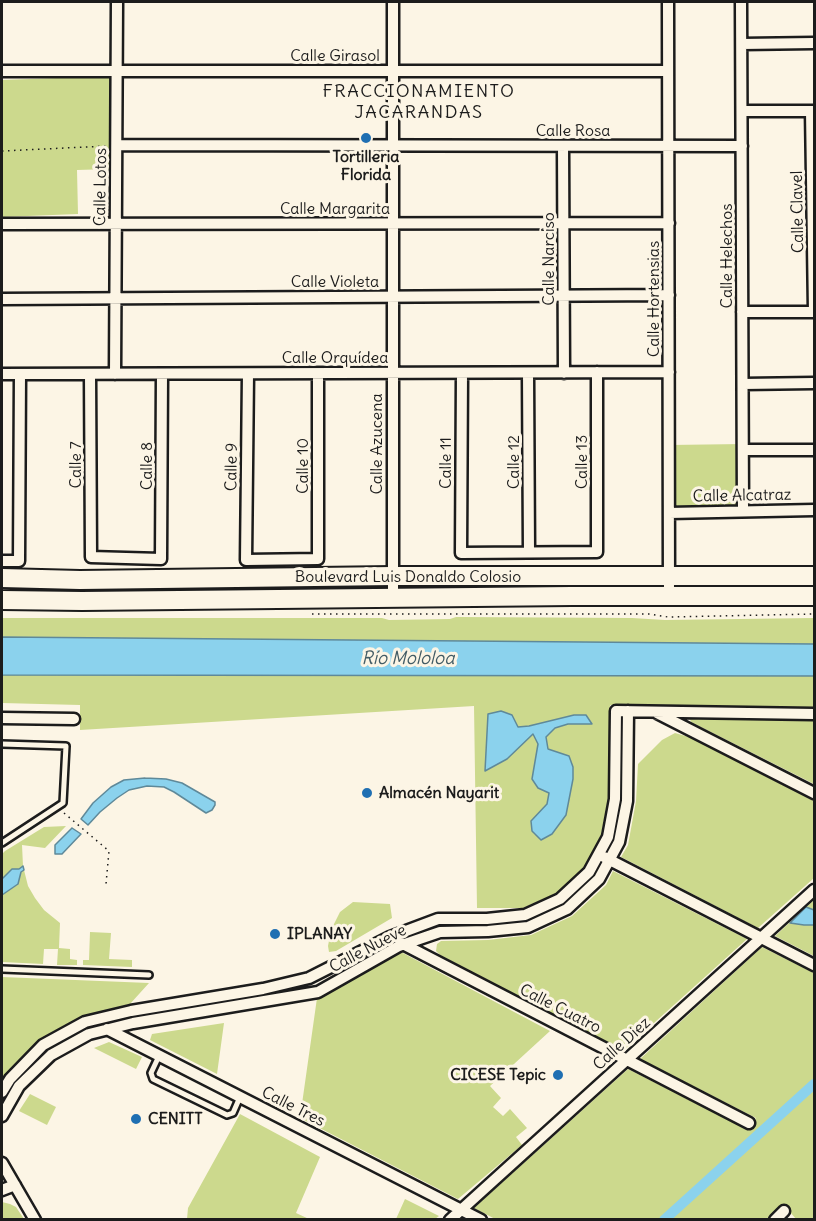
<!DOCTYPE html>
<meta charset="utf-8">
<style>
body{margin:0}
#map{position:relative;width:816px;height:1221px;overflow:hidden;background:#fcf5e5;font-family:Delius,sans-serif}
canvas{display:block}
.frame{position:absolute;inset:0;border:3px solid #1c1c1c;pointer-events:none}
</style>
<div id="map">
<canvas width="816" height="1221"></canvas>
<div class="frame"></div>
</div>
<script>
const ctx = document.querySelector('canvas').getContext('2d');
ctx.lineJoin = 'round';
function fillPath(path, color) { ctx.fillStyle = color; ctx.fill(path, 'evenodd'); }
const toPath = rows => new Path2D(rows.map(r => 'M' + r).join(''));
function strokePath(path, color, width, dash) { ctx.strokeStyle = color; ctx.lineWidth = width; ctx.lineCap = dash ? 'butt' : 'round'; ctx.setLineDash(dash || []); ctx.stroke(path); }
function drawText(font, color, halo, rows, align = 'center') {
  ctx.font = font + ' Delius,sans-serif'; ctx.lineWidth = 6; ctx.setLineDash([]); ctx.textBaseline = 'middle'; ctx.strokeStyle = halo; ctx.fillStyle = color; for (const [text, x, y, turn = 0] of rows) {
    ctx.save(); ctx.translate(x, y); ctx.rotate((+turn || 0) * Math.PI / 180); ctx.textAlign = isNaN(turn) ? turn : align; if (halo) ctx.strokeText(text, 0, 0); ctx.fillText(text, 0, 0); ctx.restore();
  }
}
fillPath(toPath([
 [111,76,111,169,77,170,78,214,2,217,2,80],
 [743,444,743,510,669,513,669,445],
 [456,617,632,618,665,620,814,618,814,644,2,637,2,618,382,618,389,620,450,619],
 [2,675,814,676,814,708,610,705,608,799,601,835,584,868,557,893,523,908,477,908,474,706,80,730,80,705,2,703],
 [692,717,814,721,814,784,691,722,690,719],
 [675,733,689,737,814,801,814,878,758,928,621,857,628,845,636,801,638,764,662,740],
 [66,826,45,848,22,845,23,866,19,869,12,870,2,879,2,854,5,851,44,827],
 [24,870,28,886,35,898,44,910,60,923,59,948,70,949,70,959,77,960,77,965,57,965,58,949,44,949,43,964,2,962,2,895,18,884,21,872],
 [613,871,747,939,623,1051,440,955,436,951,437,944,441,941,488,940,531,935,572,916,606,885],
 [814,900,814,956,775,936],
 [353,902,390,904,392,918,336,951,329,952,328,946,331,930,340,912],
 [90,932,111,933,109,959,132,960,132,967,83,965,83,960,89,960],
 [762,947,814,973,814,1219,796,1219,783,1204,766,1220,497,1220,474,1208,628,1069,746,1129,756,1118,640,1059],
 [401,952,550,1031,490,1086,501,1098,493,1107,503,1116,510,1109,527,1128,516,1137,522,1145,458,1199,300,1118,317,998],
 [2,977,149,983,130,1004,82,1016,39,1040,2,1079],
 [224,1023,217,1074,150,1040,152,1034],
 [109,1042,142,1057,136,1069,94,1048],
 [30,1094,56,1107,47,1125,19,1111],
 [240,1114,320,1157,296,1213,309,1219,187,1219,188,1208],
 [405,1199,439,1216,435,1219,396,1219],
 [2,1202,10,1204,16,1207,24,1219,2,1219]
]), '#ccd98d');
const water = toPath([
 [2,637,814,644,814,676,2,675,2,637],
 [501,711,512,715,518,727,529,726,574,715,586,715,592,724,568,724,555,728,546,737,548,749,569,756,573,767,573,779,566,815,552,834,541,840,532,831,531,821,547,804,549,793,538,788,532,779,538,744,533,734,507,759,485,771,488,714,501,711],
 [145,778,166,779,182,783,215,802,215,805,212,810,206,813,174,792,164,787,147,786,129,790,117,798,100,812,88,825,81,819,93,803,111,787,124,780,145,778],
 [72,828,81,834,62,854,55,854,55,845,72,828],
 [23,866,24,870,21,872,18,884,2,895,2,879,12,869,19,869,23,866],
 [806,907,814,910,814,925,804,925,790,923,806,907]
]);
fillPath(water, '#8bd2ed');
strokePath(water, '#5f8999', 1.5);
strokePath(toPath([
 [664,1220,814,1084]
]), '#8bd2ed', 10);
const lane = toPath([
 [2,744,66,746,63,803,2,843],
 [2,969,149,975],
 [159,1056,151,1073,153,1079,227,1115,233,1113,240,1097]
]);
const street = toPath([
 [393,2,393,599],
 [668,2,669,596],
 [741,2,743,510],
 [742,44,814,43],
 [2,71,668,71],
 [742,111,814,111],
 [811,111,814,312],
 [117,145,742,146],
 [563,146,564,373],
 [2,224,669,223],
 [2,299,669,295],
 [742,312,814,312],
 [462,373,461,553,597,552,597,372],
 [528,373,529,552],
 [2,374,669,372],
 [90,374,91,557,161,559,162,374],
 [115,374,117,2],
 [248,374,246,560,318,559,318,374],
 [743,384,814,383],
 [743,450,814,450],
 [669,513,814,510],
 [2,561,19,561,20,374],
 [657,713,814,793],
 [2,718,74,719],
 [604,857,814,965],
 [401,943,749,1123],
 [107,1029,481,1220],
 [2,1092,10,1079,43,1045,85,1022,131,1011,263,989,309,978,390,937,438,919,487,919,525,915,560,899,589,872,608,837,615,799,616,711,814,714],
 [2,1116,19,1086,51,1055,89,1034,133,1023,318,992,399,946,440,932,488,931,528,927,567,909,599,879,619,842,627,801,628,711],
 [2,1163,35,1220],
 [2,1190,15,1185],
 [450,1220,814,890],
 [775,1220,784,1211]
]);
const primary = toPath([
 [2,578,80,580,393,576,814,576],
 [2,600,82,601,572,596,814,596]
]);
strokePath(lane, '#1c1c1c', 10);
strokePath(street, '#1c1c1c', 15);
strokePath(primary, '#1c1c1c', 22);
strokePath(toPath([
 [2,151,107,146],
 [312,614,650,614,668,617,814,614],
 [64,813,109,851,106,884]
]), '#1c1c1c', 1.5, [1.5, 4.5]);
strokePath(lane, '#fcf5e5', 5);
strokePath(street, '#fcf5e5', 10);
strokePath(primary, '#fcf5e5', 18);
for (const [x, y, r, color] of [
 [366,138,6,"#1f6fb2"],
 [367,793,6,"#1f6fb2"],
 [275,934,6,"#1f6fb2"],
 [558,1075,6,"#1f6fb2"],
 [136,1119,6,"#1f6fb2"]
]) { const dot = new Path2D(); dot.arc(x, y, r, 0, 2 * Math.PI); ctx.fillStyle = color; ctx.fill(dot); strokePath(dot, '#fcf5e5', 2); }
drawText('16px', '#1c1c1c', '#fcf5e5', [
 ["Calle Girasol",335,56],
 ["Calle Rosa",573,131],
 ["Calle Lotos",101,187,-89],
 ["Calle Margarita",335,209],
 ["Calle Clavel",798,212,-91],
 ["Calle Helechos",727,256,-90],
 ["Calle Narciso",549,259,-90],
 ["Calle Violeta",335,282],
 ["Calle Hortensias",654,299,-90],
 ["Calle Orquídea",335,358],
 ["Calle Azucena",377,444,-90],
 ["Calle 12",514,462,-90],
 ["Calle 13",582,462,-90],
 ["Calle 11",446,463,-90],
 ["Calle 7",76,465,-90],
 ["Calle 8",147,466,-90],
 ["Calle 10",303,466,-90],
 ["Calle 9",232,467,-89],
 ["Calle Alcatraz",742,496,-1],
 ["Boulevard Luis Donaldo Colosio",408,577],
 ["Calle Nueve",368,949,-28],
 ["Calle Cuatro",560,1009,27],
 ["Calle Diez",622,1044,-42],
 ["Calle Tres",293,1107,27]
]);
drawText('bold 16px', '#1c1c1c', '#fcf5e5', [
 ["Tortilleria",366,157,"center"],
 ["Florida",366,175,"center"],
 ["Almacén Nayarit",379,793],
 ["IPLANAY",287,934],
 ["CICESE Tepic",546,1075,"right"],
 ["CENITT",148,1119]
], 'left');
ctx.letterSpacing = '1.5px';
drawText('18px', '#1c1c1c', '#fcf5e5', [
 ["FRACCIONAMIENTO",419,92],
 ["JACARANDAS",419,113]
]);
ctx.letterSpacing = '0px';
drawText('italic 18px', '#435c65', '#fcf5e5', [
 ["Río Mololoa",408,659]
]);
</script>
